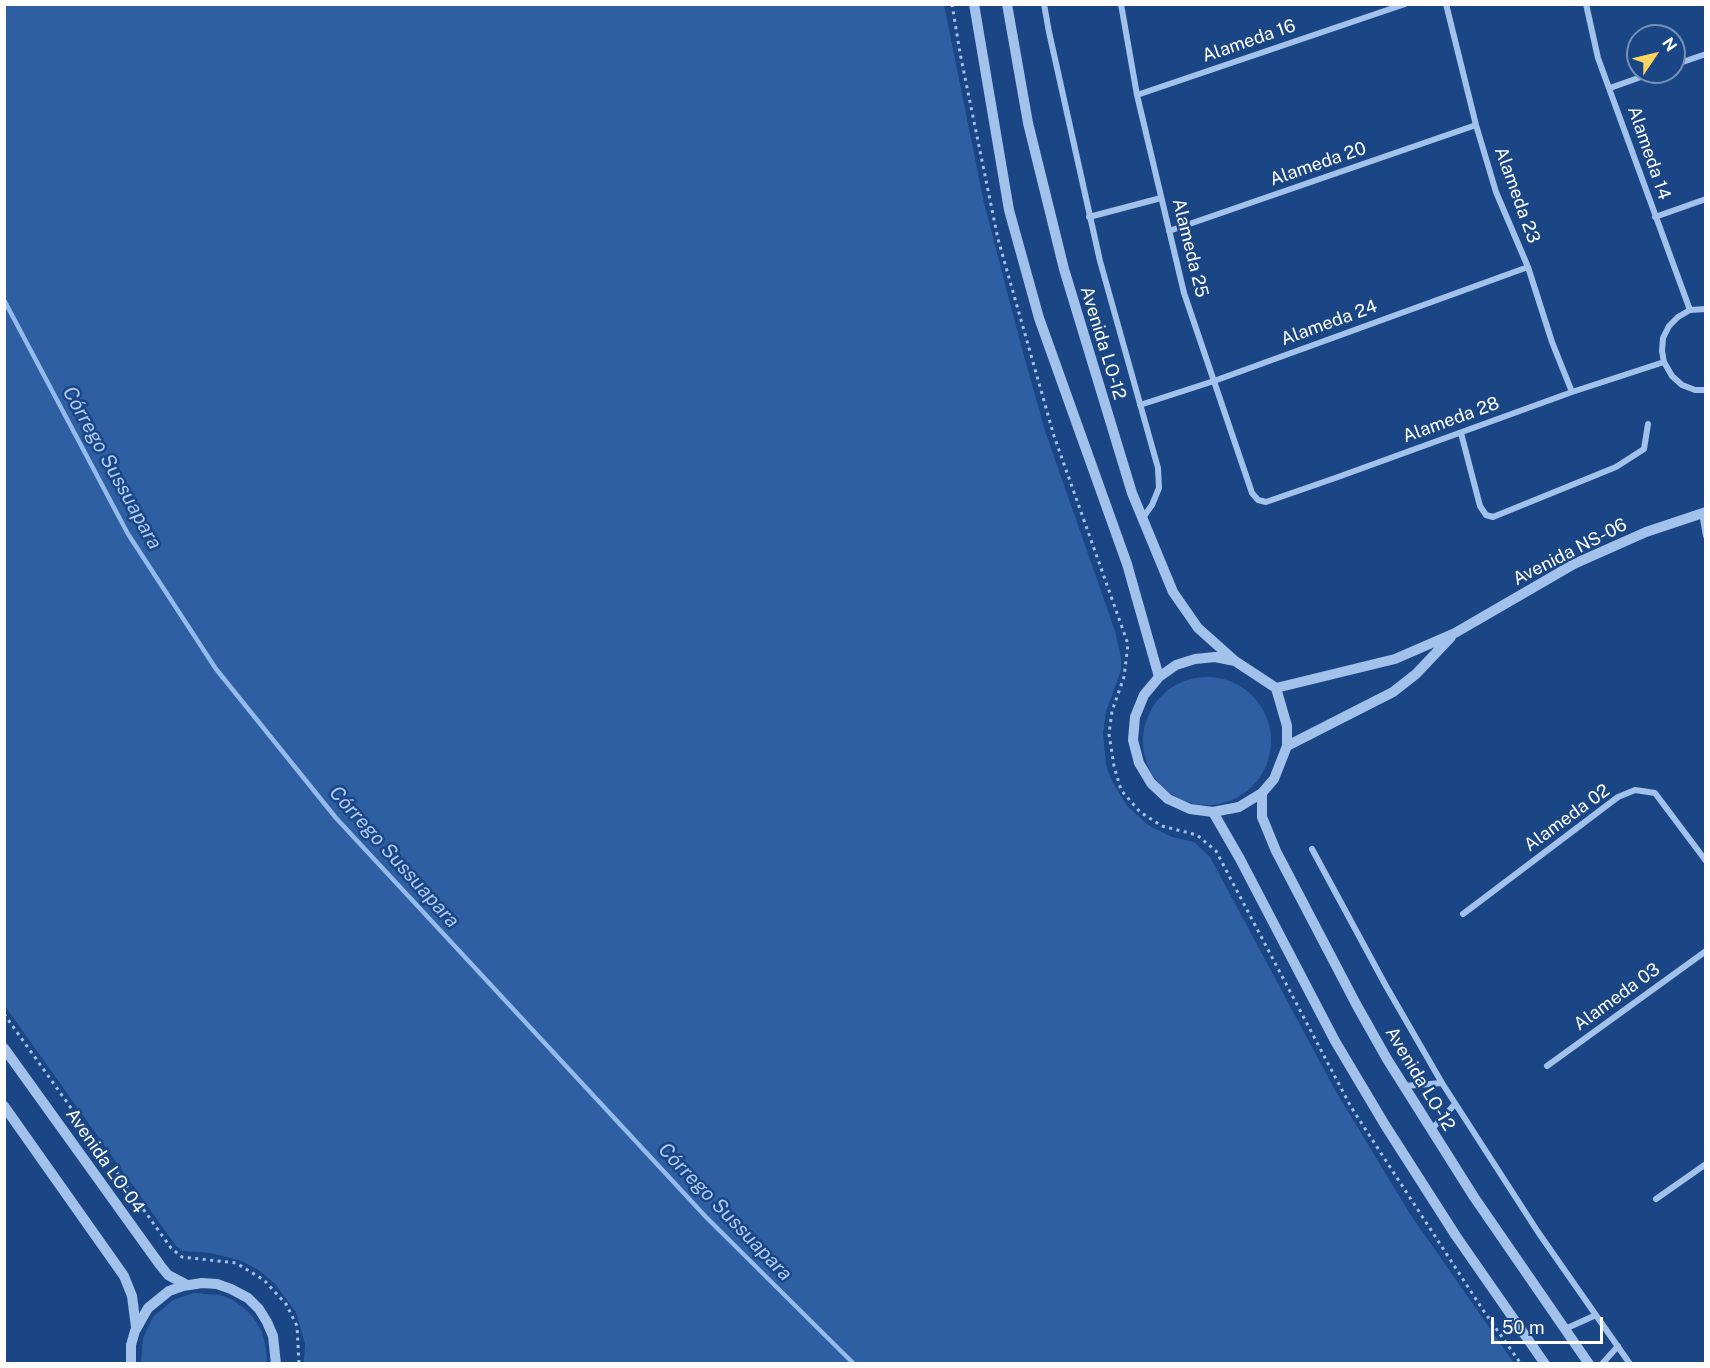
<!DOCTYPE html>
<meta charset="utf-8">
<style>
body{margin:0}
#map{position:relative;width:1710px;height:1368px;overflow:hidden;background:#1b4685;font-family:"Public Sans",sans-serif}
canvas{display:block}
.frame{position:absolute;inset:0;border:6px solid #fff;pointer-events:none}
.north{position:absolute;left:1626px;top:24px;width:60px;height:60px;box-sizing:border-box;background:#1b4685;border:2px solid #7690b6;border-radius:50%;rotate:55deg;font-size:16px;font-weight:700;line-height:24px;text-align:center;color:#fff}
.north::after{content:'';display:block;margin:auto;width:21px;height:27px;background:#fcd45f;clip-path:polygon(50% 0,100% 100%,50% 72%,0 100%)}
.scale{position:absolute;left:1491px;top:1317px;width:112px;height:27px;box-sizing:border-box;border:3px solid #fff;border-top:0;padding-left:8px;font-size:18px;line-height:21px;white-space:nowrap;color:#fff;-webkit-text-stroke:4px #1b4685;paint-order:stroke}
</style>
<div id="map">
<canvas width="1710" height="1368"></canvas>
<div class="frame"></div>
<div class="north">N</div>
<div class="scale">50 m</div>
</div>
<script>
const ctx = document.querySelector('canvas').getContext('2d');
ctx.lineJoin = 'round';
function fillPath(path, color) { ctx.fillStyle = color; ctx.fill(path, 'evenodd'); }
const toPath = rows => new Path2D(rows.map(r => 'M' + r).join(''));
function strokePath(path, color, width, dash) { ctx.strokeStyle = color; ctx.lineWidth = width; ctx.lineCap = dash ? 'butt' : 'round'; ctx.setLineDash(dash || []); ctx.stroke(path); }
function drawText(font, color, halo, rows, align = 'center') {
  ctx.font = font + ' "Public Sans",sans-serif'; ctx.lineWidth = 5; ctx.setLineDash([]); ctx.textBaseline = 'middle'; ctx.strokeStyle = halo; ctx.fillStyle = color; for (const [text, x, y, turn = 0] of rows) {
    ctx.save(); ctx.translate(x, y); ctx.rotate((+turn || 0) * Math.PI / 180); ctx.textAlign = isNaN(turn) ? turn : align; if (halo) ctx.strokeText(text, 0, 0); ctx.fillText(text, 0, 0); ctx.restore();
  }
}
fillPath(toPath([
 [4,5,944,5,984,203,1021,345,1045,431,1115,631,1121,658,1121,670,1106,711,1103,733,1106,765,1111,779,1127,806,1148,825,1172,837,1194,842,1210,857,1335,1090,1410,1214,1514,1363,304,1363,305,1344,296,1312,275,1284,260,1271,242,1261,211,1253,183,1251,176,1246,5,1006],
 '1143 741a64 64 0 1 1 128 0a64 64 0 1 1-128 0Z',
 [194,1293,220,1295,233,1300,245,1309,253,1317,262,1332,266,1349,267,1363,141,1363,143,1338,153,1317,173,1300]
]), '#2f5fa3');
strokePath(toPath([
 [4,300,128,534,216,669,336,818,706,1217,854,1364]
]), '#95bbed', 4.5);
strokePath(toPath([
 [952,4,960,53,998,239,1054,436,1128,644,1124,677,1112,711,1109,734,1114,766,1121,790,1140,812,1162,826,1197,835,1216,851,1351,1107,1483,1310,1521,1364],
 [4,1014,171,1248,182,1257,236,1263,264,1280,286,1304,297,1326,299,1364]
]), '#a2c1eb', 3, [3, 4.5]);
strokePath(toPath([
 [1044,4,1049,32,1100,261,1158,468,1159,488,1152,505,1142,519],
 [1121,4,1137,95,1184,293,1252,493,1258,500,1266,502,1338,477,1572,392,1664,362],
 [1446,4,1476,125,1496,192,1528,267,1552,342,1572,392],
 [1586,4,1598,58,1690,310],
 [1674,65,1706,54],
 [1610,88,1655,72],
 [1137,95,1405,4],
 [1089,217,1161,198],
 [1655,217,1706,199],
 [1169,231,1476,125],
 [1706,309,1690,310,1678,317,1669,326,1663,338,1662,351,1664,362,1672,376,1682,385,1695,390,1706,390],
 [1140,405,1214,381,1528,267],
 [1461,433,1480,506,1486,515,1493,517,1616,467,1644,449,1648,424],
 [1702,513,1706,536],
 [1312,849,1386,986,1442,1083,1538,1232,1630,1364],
 [1463,914,1618,797,1635,790,1655,793,1706,861],
 [1547,1066,1706,951],
 [1404,1086,1442,1083],
 [1431,1130,1455,1104],
 [1656,1199,1706,1164],
 [1565,1329,1596,1315],
 [1602,1364,1618,1346]
]), '#a2c1eb', 6);
strokePath(toPath([
 [974,4,1009,210,1039,318,1127,564,1159,677],
 [1007,4,1028,123,1064,269,1132,493,1173,592,1198,628,1235,661],
 [1215,657,1235,661,1276,688,1287,726,1287,746,1274,779,1262,793,1239,807,1213,812,1190,809,1168,799,1151,783,1139,763,1133,740,1135,717,1144,695,1159,677,1176,665,1195,659,1215,657],
 [1276,688,1395,659,1455,633,1574,564,1646,532,1706,512],
 [1287,746,1393,692,1416,674,1451,637],
 [1262,793,1262,817,1276,851,1356,1004,1387,1059,1474,1197,1589,1364],
 [1213,812,1240,859,1335,1041,1385,1125,1456,1236,1545,1364],
 [4,1048,160,1265,168,1275,187,1285],
 [4,1106,124,1276,132,1296,136,1327],
 [131,1364,131,1345,135,1331,148,1308,169,1291,183,1286,202,1283,217,1284,231,1289,248,1298,259,1309,267,1322,273,1336,276,1364]
]), '#a2c1eb', 10);
drawText('18px', '#fff', '#1b4685', [
 ["Alameda 16",1249,41,-19],
 ["Alameda 14",1649,153,71],
 ["Alameda 20",1318,164,-19],
 ["Alameda 23",1517,195,70],
 ["Alameda 25",1190,248,76],
 ["Alameda 24",1329,323,-20],
 ["Avenida LO-12",1103,343,73],
 ["Alameda 28",1451,420,-20],
 ["Avenida NS-06",1570,552,-27],
 ["Alameda 02",1567,818,-36],
 ["Alameda 03",1617,997,-36],
 ["Avenida LO-12",1420,1079,59],
 ["Avenida LO-04",105,1161,55]
]);
drawText('italic 20px', '#aecbf3', '#1b4685', [
 ["Córrego Sussuapara",112,468,61],
 ["Córrego Sussuapara",394,857,48],
 ["Córrego Sussuapara",725,1212,46]
]);
</script>
